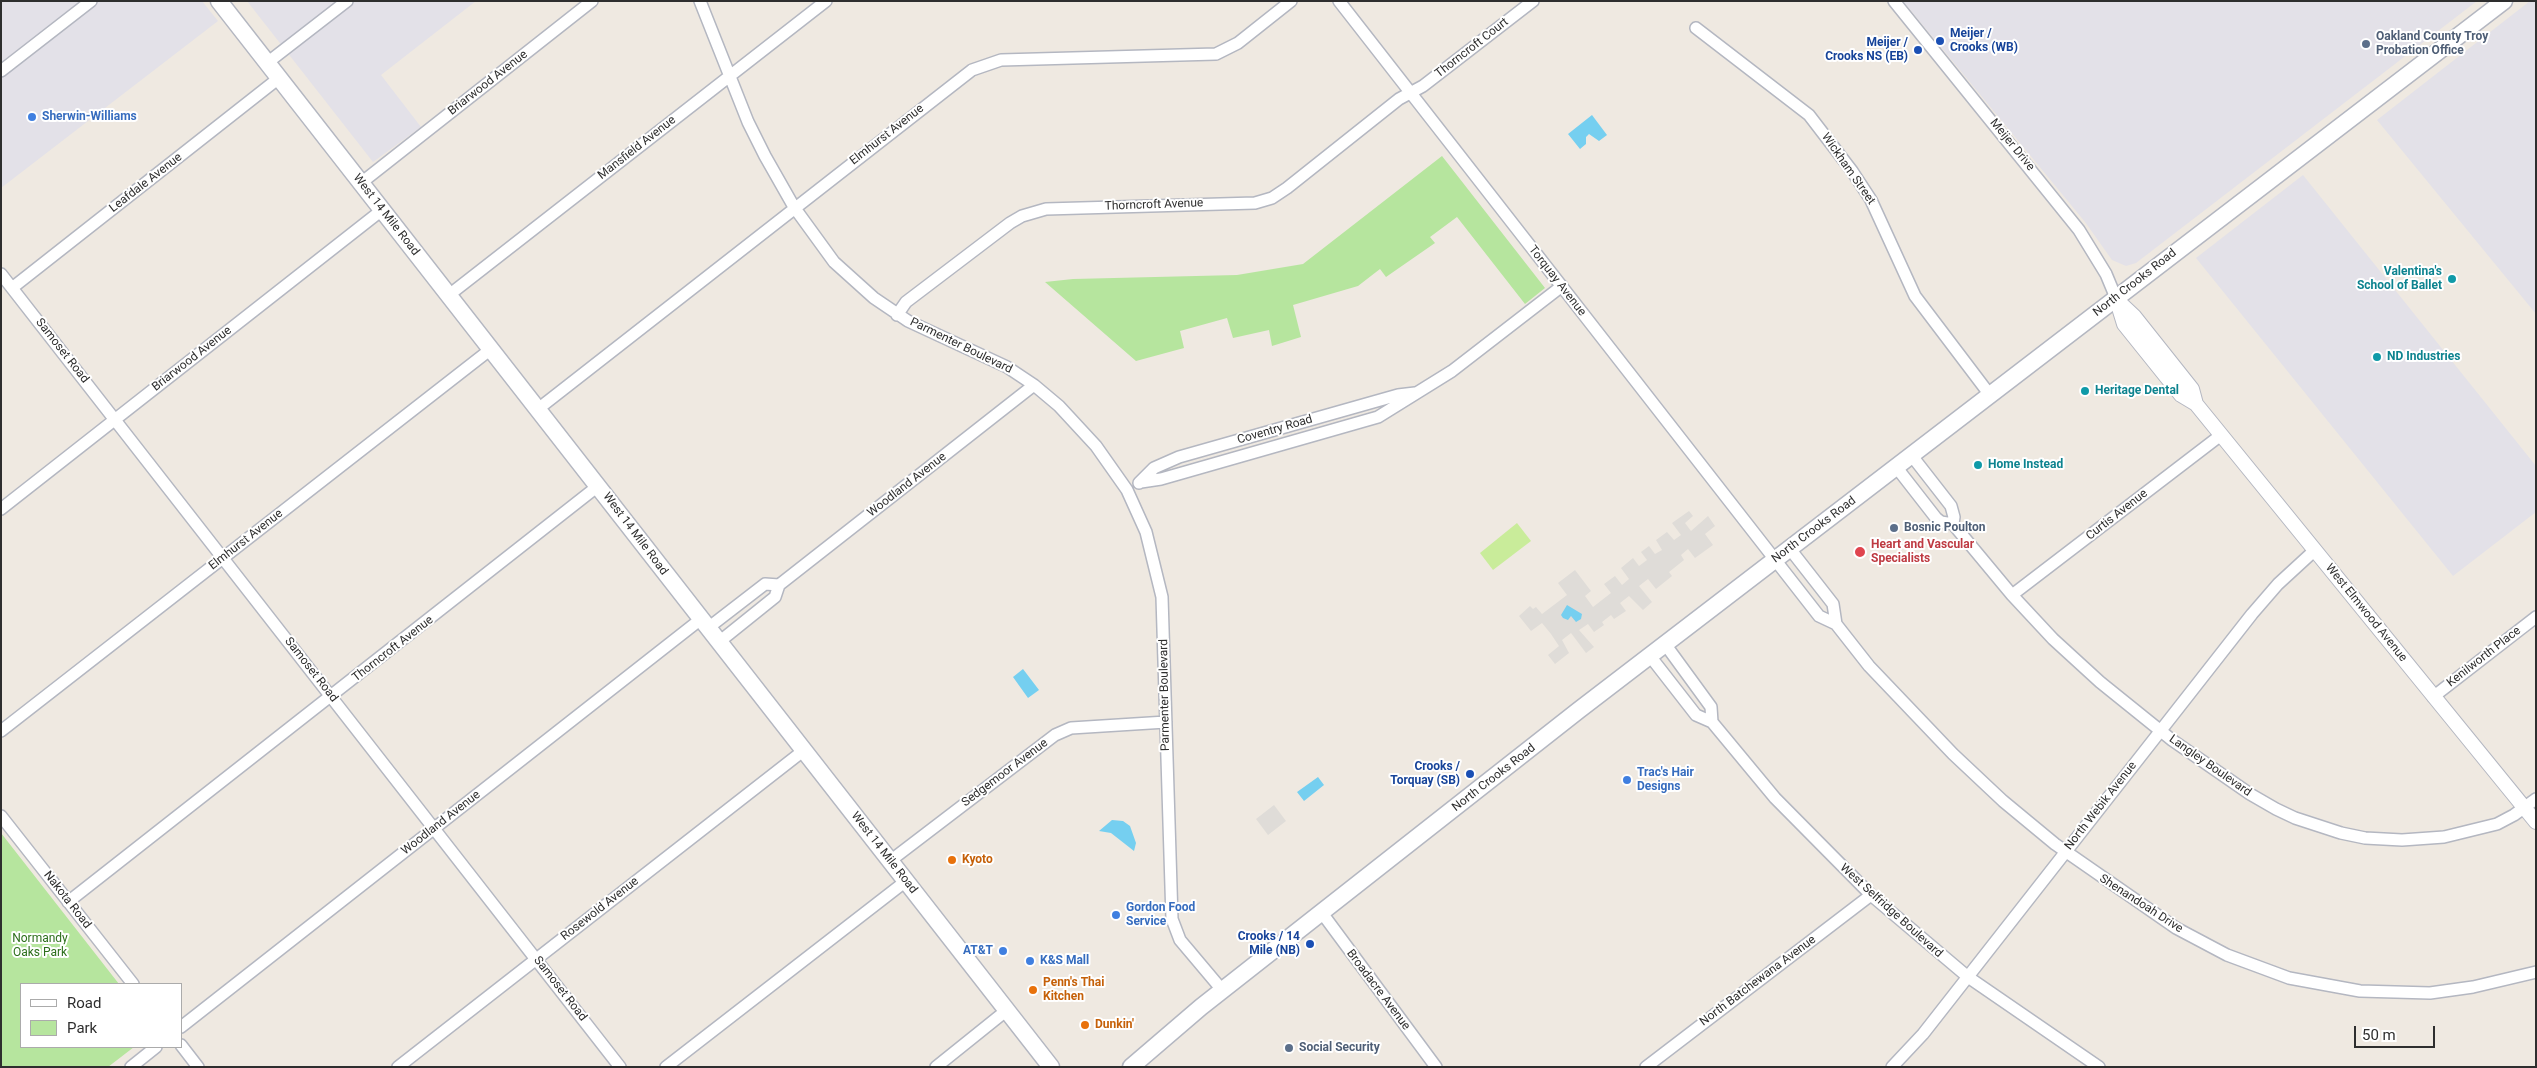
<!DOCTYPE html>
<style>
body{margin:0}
#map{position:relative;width:2537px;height:1068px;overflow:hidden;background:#efe9e1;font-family:Roboto,sans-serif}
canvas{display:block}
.frame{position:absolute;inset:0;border:2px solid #2e2e2e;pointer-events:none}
.legend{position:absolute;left:20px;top:983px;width:162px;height:65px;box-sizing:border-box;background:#fff;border:1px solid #ababab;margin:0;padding:6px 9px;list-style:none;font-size:15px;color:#2e2e2e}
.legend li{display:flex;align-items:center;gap:10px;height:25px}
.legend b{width:25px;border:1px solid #ababab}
.scale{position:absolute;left:2354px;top:1026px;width:81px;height:22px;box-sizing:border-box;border:2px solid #2e2e2e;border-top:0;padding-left:6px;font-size:15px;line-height:18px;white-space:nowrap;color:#2e2e2e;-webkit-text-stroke:4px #fff;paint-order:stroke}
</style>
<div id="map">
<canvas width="2537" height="1068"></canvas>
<div class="frame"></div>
<ul class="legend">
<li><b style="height:6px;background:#fff"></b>Road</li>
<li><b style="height:14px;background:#b6e59e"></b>Park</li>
</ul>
<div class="scale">50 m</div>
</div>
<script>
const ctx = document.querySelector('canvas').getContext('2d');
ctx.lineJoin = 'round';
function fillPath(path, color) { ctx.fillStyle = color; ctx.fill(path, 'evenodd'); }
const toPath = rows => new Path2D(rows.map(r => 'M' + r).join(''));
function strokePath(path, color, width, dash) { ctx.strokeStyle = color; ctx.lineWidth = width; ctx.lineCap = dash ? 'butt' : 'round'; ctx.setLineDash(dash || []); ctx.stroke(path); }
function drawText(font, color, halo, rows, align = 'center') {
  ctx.font = font + ' Roboto,sans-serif'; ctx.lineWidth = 4; ctx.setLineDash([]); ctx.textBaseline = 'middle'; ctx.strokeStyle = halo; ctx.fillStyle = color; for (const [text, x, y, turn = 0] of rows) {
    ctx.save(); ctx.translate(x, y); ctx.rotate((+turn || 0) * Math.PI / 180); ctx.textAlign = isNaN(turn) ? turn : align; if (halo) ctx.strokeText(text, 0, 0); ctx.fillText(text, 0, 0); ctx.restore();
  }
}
fillPath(toPath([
 [1,1,202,1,218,21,1,188],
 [247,1,476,1,381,75,421,127,373,162],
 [1903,1,2477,1,2136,263,2126,266,2112,260,2085,222],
 [2530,1,2536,1,2536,314,2377,120],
 [2303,175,2536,466,2536,512,2453,576,2196,258]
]), '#e3e1e8');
fillPath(toPath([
 [1442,156,1545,288,1525,304,1457,217,1430,237,1435,243,1386,277,1380,269,1358,286,1293,305,1301,337,1272,346,1269,330,1233,338,1227,318,1180,331,1184,348,1136,361,1045,282,1073,279,1237,275,1303,264],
 [1,833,119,984,21,984,21,1047,134,1047,108,1067,1,1067]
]), '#b6e59e');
fillPath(toPath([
 [1517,523,1531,541,1493,570,1480,553]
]), '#c9ec9a');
fillPath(toPath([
 [1689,511,1693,516,1685,523,1691,531,1708,516,1715,526,1705,534,1713,545,1695,558,1688,549,1681,555,1684,560,1669,572,1672,576,1656,589,1648,579,1639,586,1652,602,1643,610,1629,596,1620,603,1626,611,1614,619,1611,615,1602,622,1604,625,1594,632,1588,624,1579,630,1594,647,1586,653,1571,633,1562,640,1569,653,1555,664,1548,655,1559,646,1551,634,1542,623,1531,631,1519,616,1530,606,1533,609,1536,607,1542,614,1567,595,1558,583,1575,570,1591,591,1585,596,1593,607,1611,593,1604,584,1615,576,1622,585,1629,579,1621,568,1633,558,1639,566,1647,560,1641,552,1649,546,1655,554,1662,550,1656,540,1667,532,1674,540,1681,535,1672,523],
 [1274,805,1286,821,1268,835,1256,819]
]), '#dfdcd8');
fillPath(toPath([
 [1592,115,1607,135,1599,141,1589,134,1586,137,1586,144,1580,149,1568,134],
 [1567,605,1582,614,1581,619,1576,622,1571,616,1568,620,1563,618,1561,615],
 [1023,669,1039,690,1028,698,1013,677],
 [1318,777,1324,785,1304,801,1297,792],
 [1112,820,1123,821,1130,826,1136,843,1134,851,1111,833,1099,831]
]), '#75cff0');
const minor = toPath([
 [700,1,748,122,765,156,794,207,834,262,874,298,908,321,1007,367,1034,385,1059,406,1096,446,1127,490,1146,532,1162,597,1172,919,1180,940,1223,991],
 [1339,1,1819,616,1836,624,1869,666,1953,754,2003,801,2055,844,2176,928,2227,955,2289,978,2360,991,2430,993,2473,987,2536,972],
 [1894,1,2079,230,2106,274,2116,298],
 [1696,28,1809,115,1852,171,1871,200,1915,296,1990,395],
 [267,63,347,1],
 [1,71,91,1],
 [361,183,592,1],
 [1,274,620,1067],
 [12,288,279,78],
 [449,295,826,1],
 [897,315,906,302,1010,223,1022,216,1046,209,1255,203,1272,198,1287,188,1399,99,1423,86,1533,1],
 [538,409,972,70,1001,60,1216,54,1238,43,1291,1],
 [1912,456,1951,506,1954,517,1953,524],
 [1897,468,1936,518,1941,522,1953,524,2012,595,2053,639,2100,682,2172,740,2250,794,2276,809,2295,818,2341,833,2365,838,2402,840,2444,837,2497,824,2514,815,2536,799],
 [1141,482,1161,479,1378,417,1452,371,1562,286],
 [1139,483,1154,468,1179,457,1398,395,1415,393],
 [1,509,382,210],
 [1790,549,1833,604,1836,624],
 [2012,595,2221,435],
 [708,628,765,584,779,585],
 [719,642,775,597,779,585,1034,385],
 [1665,644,1711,707,1712,722],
 [1650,656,1696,715,1712,722,1775,798,1871,895,1968,977,2099,1067],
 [2433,697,2536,617],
 [1,731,491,349],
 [1,816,133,984],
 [890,861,1055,735,1071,728,1166,722],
 [68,902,598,486],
 [1322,913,1436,1067],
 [181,1027,701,619],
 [181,1045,198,1067],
 [131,1067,156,1047],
 [398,1067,803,751],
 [666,1067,906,881],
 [936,1067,1007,1010],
 [1646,1067,1871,895],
 [1892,1067,1923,1034,2252,614,2278,584,2315,550]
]);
const tertiary = toPath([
 [2116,298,2124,324,2181,395,2196,404,2536,822],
 [2117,300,2134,316,2192,389,2196,404]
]);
const secondary = toPath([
 [219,1,1051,1067],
 [1131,1067,1201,1007,1579,710,2504,1]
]);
strokePath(minor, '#b4b7c1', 14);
strokePath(tertiary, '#b4b7c1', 16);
strokePath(secondary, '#b4b7c1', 19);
strokePath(minor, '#fff', 11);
strokePath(tertiary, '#fff', 14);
strokePath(secondary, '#fff', 16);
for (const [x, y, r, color] of [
 [1940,41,5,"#1a4fb4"],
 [2366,44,5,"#5c6f8a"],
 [1918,50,5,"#1a4fb4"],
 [32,117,5,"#3f7fe0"],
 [2452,279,5,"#0f9aa8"],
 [2377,357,5,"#0f9aa8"],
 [2085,391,5,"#0f9aa8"],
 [1978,465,5,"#0f9aa8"],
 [1894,528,5,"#5c6f8a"],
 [1860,552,6,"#e0444e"],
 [1470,774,5,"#1a4fb4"],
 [1627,780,5,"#3f7fe0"],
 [952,860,5,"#e8710a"],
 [1116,915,5,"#3f7fe0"],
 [1310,944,5,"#1a4fb4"],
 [1003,951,5,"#3f7fe0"],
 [1030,961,5,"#3f7fe0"],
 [1033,990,5,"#e8710a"],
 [1085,1025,5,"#e8710a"],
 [1289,1048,5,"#5c6f8a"]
]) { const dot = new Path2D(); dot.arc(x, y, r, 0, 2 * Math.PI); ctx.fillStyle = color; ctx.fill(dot); strokePath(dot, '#fff', 2); }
drawText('bold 12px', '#164399', '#fff', [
 ["Meijer /",1950,34,"left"],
 ["Crooks (WB)",1950,48,"left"],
 ["Meijer /",1908,43],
 ["Crooks NS (EB)",1908,57],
 ["Crooks /",1460,767],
 ["Torquay (SB)",1460,781],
 ["Crooks / 14",1300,937],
 ["Mile (NB)",1300,951]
], 'right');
drawText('bold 12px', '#4e5e75', '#fff', [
 ["Oakland County Troy",2376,37],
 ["Probation Office",2376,51],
 ["Bosnic Poulton",1904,528],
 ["Social Security",1299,1048]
], 'left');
drawText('12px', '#2e2e2e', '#fff', [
 ["Thorncroft Court",1472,48,-38],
 ["Briarwood Avenue",488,83,-38],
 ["Elmhurst Avenue",887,135,-38],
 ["Meijer Drive",2012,145,51],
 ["Mansfield Avenue",637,148,-38],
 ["Wickham Street",1848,169,55],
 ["Leafdale Avenue",146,183,-38],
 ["Thorncroft Avenue",1154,205,-2],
 ["West 14 Mile Road",386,215,52],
 ["Torquay Avenue",1557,281,52],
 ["North Crooks Road",2135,283,-38],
 ["Parmenter Boulevard",961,346,26],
 ["Samoset Road",62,351,52],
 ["Briarwood Avenue",192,359,-38],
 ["Coventry Road",1275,430,-16],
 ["Woodland Avenue",907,485,-38],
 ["Curtis Avenue",2117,515,-38],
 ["North Crooks Road",1814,530,-37],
 ["West 14 Mile Road",635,534,53],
 ["Elmhurst Avenue",246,540,-38],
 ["West Elmwood Avenue",2366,613,51],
 ["Thorncroft Avenue",393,649,-38],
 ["Kenilworth Place",2484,657,-38],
 ["Samoset Road",311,670,52],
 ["Parmenter Boulevard",1165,695,-91],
 ["Langley Boulevard",2210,766,35],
 ["Sedgemoor Avenue",1005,773,-37],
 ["North Crooks Road",1494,778,-38],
 ["North Webik Avenue",2101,806,-52],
 ["Woodland Avenue",441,823,-38],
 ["West 14 Mile Road",884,853,52],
 ["Nakota Road",67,900,52],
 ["Shenandoah Drive",2141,904,33],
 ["Rosewold Avenue",600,909,-38],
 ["West Selfridge Boulevard",1891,911,42],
 ["North Batchewana Avenue",1758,981,-37],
 ["Samoset Road",560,989,52],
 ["Broadacre Avenue",1378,990,53]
]);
drawText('bold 12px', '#366cbe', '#fff', [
 ["Sherwin-Williams",42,117],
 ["Trac's Hair",1637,773],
 ["Designs",1637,787],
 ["Gordon Food",1126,908],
 ["Service",1126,922],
 ["AT&T",993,951,"right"],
 ["K&S Mall",1040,961]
], 'left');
drawText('bold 12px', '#0d838f', '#fff', [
 ["Valentina's",2442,272,"right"],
 ["School of Ballet",2442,286,"right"],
 ["ND Industries",2387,357],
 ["Heritage Dental",2095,391],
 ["Home Instead",1988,465]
], 'left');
drawText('bold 12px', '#be3a42', '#fff', [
 ["Heart and Vascular",1871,545],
 ["Specialists",1871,559]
], 'left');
drawText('bold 12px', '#c56008', '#fff', [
 ["Kyoto",962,860],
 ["Penn's Thai",1043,983],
 ["Kitchen",1043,997],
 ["Dunkin'",1095,1025]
], 'left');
drawText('12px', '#2c6e1b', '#fff', [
 ["Normandy",40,939],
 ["Oaks Park",40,953]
]);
</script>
